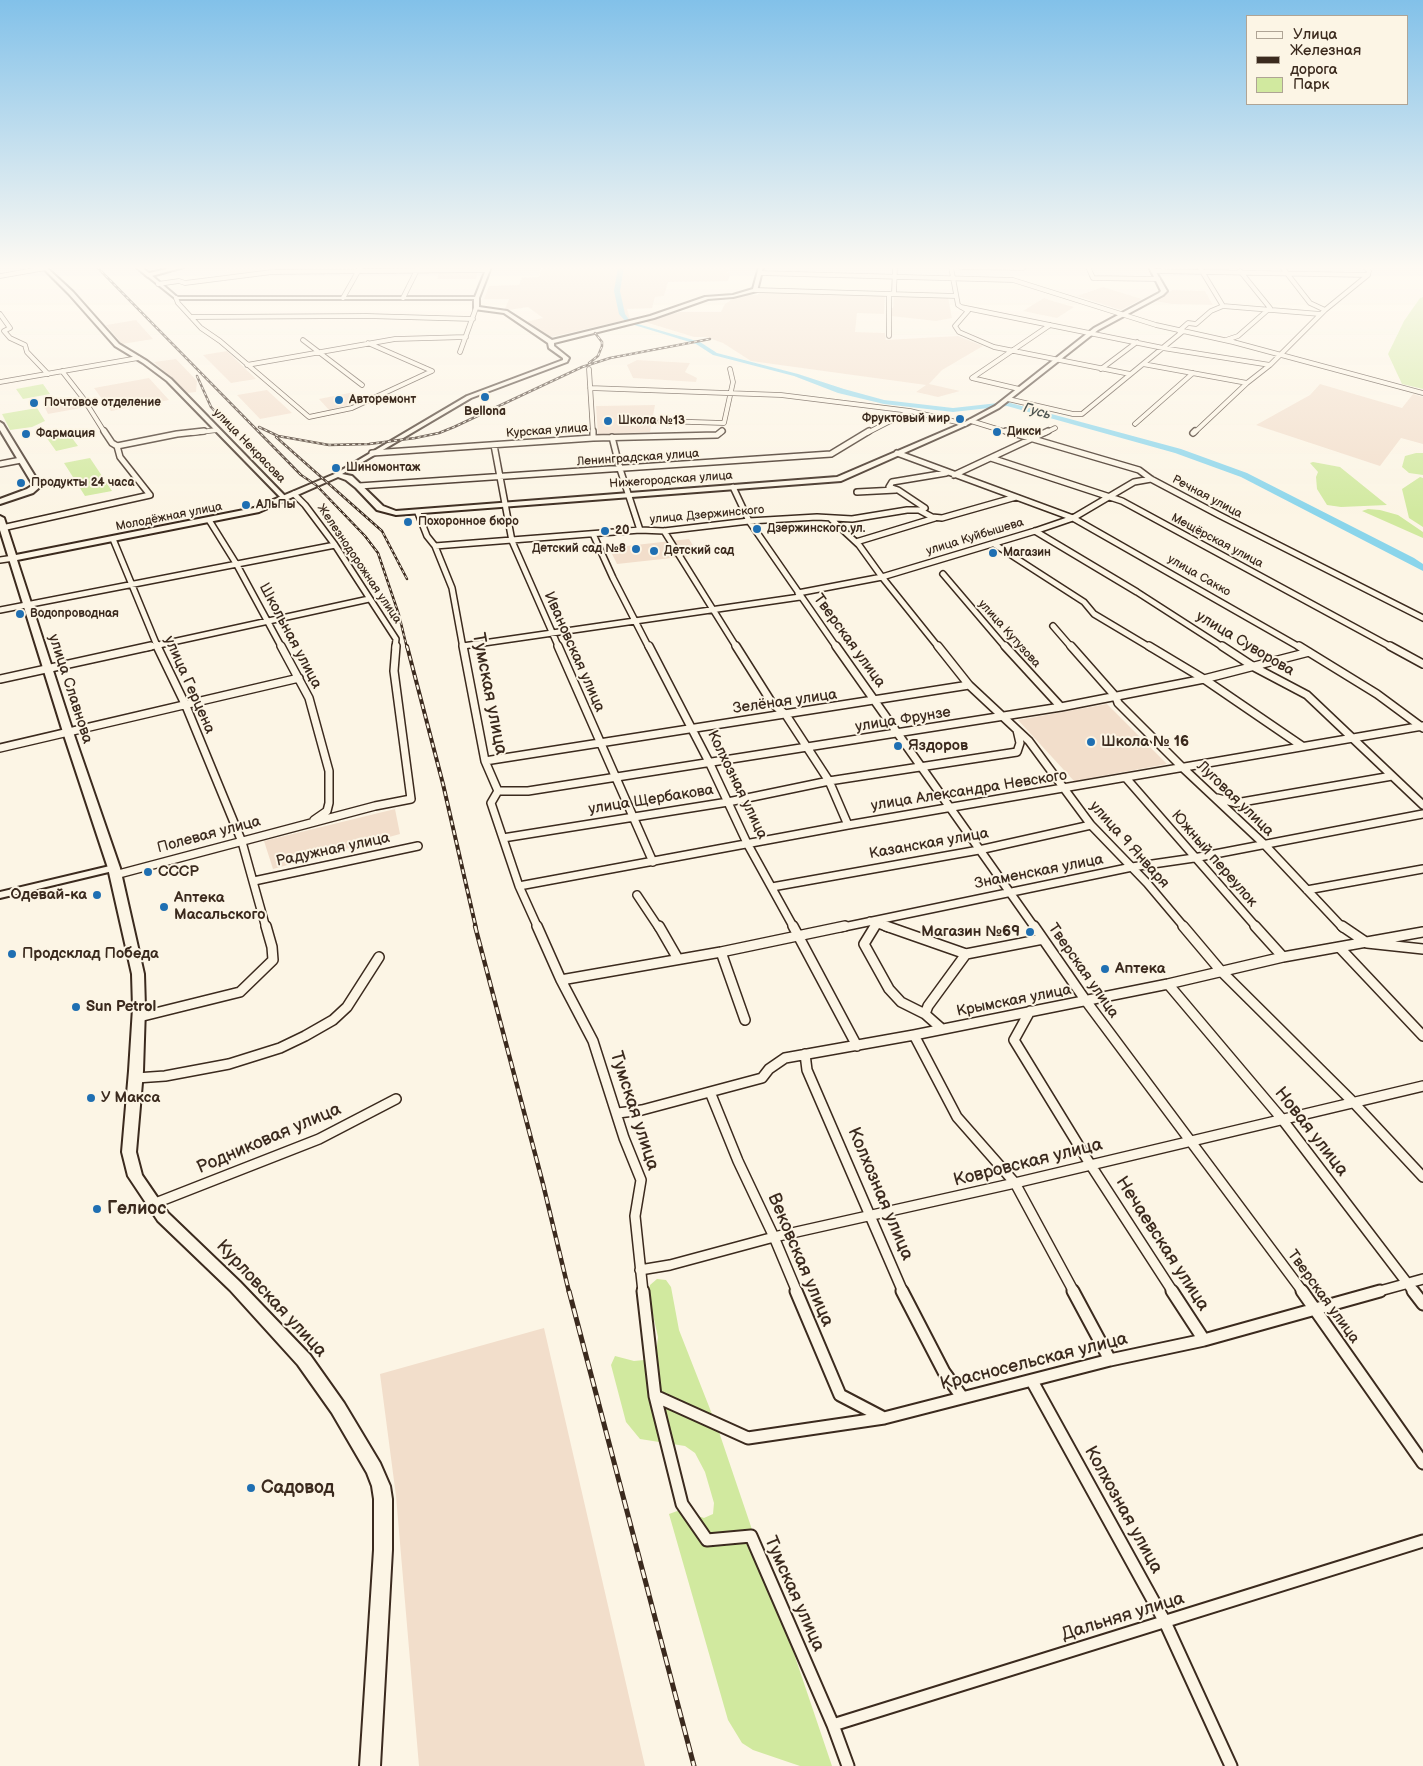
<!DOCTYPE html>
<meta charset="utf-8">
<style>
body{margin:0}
#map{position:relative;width:1423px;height:1766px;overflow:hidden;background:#fcf5e5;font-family:"Balsamiq Sans",sans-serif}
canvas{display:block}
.legend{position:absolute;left:1246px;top:15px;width:162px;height:90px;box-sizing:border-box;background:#fcf5e5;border:1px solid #afa495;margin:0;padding:6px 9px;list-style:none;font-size:15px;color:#3b2a1e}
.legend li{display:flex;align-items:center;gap:10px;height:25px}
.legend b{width:25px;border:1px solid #afa495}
</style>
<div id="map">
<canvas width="1423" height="1766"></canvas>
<ul class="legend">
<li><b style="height:6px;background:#fcf5e5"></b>Улица</li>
<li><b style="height:6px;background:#3b2a1e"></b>Железная дорога</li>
<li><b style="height:14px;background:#d1e99f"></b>Парк</li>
</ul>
</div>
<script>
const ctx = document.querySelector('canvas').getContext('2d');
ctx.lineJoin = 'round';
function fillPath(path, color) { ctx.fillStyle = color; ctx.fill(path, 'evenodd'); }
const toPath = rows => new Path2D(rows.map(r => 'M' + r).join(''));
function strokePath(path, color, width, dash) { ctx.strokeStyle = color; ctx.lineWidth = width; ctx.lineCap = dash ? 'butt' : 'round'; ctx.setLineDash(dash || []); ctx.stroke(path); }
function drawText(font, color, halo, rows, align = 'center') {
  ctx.font = font + ' "Balsamiq Sans",sans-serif'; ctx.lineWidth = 4; ctx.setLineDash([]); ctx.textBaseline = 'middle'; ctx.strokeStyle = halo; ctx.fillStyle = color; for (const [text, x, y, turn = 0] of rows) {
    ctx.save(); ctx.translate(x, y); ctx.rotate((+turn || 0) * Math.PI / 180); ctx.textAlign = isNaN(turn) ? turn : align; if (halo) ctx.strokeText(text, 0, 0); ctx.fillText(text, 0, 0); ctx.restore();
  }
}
fillPath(toPath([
 [224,267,270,267,266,271,233,275],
 [542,267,729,267,727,273,730,273,728,281,668,282,664,296,655,297,652,308,627,309,630,319,551,337,525,322,543,318,528,307,508,310,505,309,509,299,484,299,489,286,519,285,522,278,539,277],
 [439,272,478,272,476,279,437,279],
 [1103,287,1142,299,1121,310,1077,296],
 [1172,290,1205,291,1213,305,1172,304,1155,301],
 [763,291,885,295,884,314,857,313,855,332,885,333,886,340,958,336,983,346,942,370,929,384,960,391,938,397,916,392,926,385,751,361,723,343,706,337,694,337,642,321,680,312,721,312,725,304,734,298,746,295,757,295],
 [894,295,948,297,952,318,936,321,891,316,890,308,893,308],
 [1044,298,1056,302,1074,307,1057,318,1023,311],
 [136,320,153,339,122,344,106,325],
 [227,351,256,379,231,383,203,355],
 [176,359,197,381,196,392,187,393,154,362],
 [637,360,690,363,685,372,697,378,696,382,633,378,627,365],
 [149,378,169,400,111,411,94,388],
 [1320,384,1402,408,1413,394,1423,397,1423,444,1401,438,1380,466,1256,425,1310,395],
 [267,390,292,413,260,419,237,395],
 [354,392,348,405,329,410,319,399],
 [76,401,81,408,48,414,44,406],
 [655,405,650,432,598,435,596,406],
 [689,539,699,555,617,564,609,548],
 [1107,704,1167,764,1074,781,1018,720],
 [395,809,400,834,273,869,264,841],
 [544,1328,645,1766,419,1766,396,1496,380,1374]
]), '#f2decb');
fillPath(toPath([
 [1423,297,1423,389,1402,384,1388,354,1404,321,1420,298],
 [43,384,50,394,23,399,16,389],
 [37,408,45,421,32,427,10,430,2,414],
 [66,430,78,446,56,451,44,434],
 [1416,453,1423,453,1423,475,1409,473,1402,467,1405,456],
 [90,458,112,491,85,496,64,463],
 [1313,462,1340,467,1387,505,1341,507,1327,505,1317,489,1316,477,1318,472,1310,463],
 [1420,477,1423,478,1423,527,1409,518,1402,489],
 [1368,509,1380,510,1398,515,1423,532,1423,538,1362,511],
 [657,1279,666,1280,671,1287,679,1330,719,1432,832,1766,800,1766,753,1750,742,1743,728,1720,669,1514,680,1510,704,1518,713,1514,714,1503,705,1472,695,1453,685,1446,640,1439,626,1422,611,1365,615,1356,634,1361,644,1360,657,1346,658,1337,648,1293,650,1285]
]), '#d1e99f');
fillPath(toPath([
 [618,267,624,267,620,291,625,314,630,321,627,323,619,314,614,291,618,267],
 [631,322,700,342,717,353,798,374,844,389,884,400,953,408,1007,402,1181,449,1247,473,1414,558,1423,564,1423,571,1241,477,1175,453,1007,406,953,412,884,404,838,393,794,376,713,355,696,344,631,324,631,322]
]), '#8ad5eb');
const minorFar4 = toPath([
 [951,267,958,305,968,311,955,326,959,332,994,347,1130,374],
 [960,267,1023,268],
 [1088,267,1093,278,1158,279],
 [1282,267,1310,303,1325,310],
 [1153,271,1368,275],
 [760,273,1013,280,1156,325,1233,342,1423,393],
 [0,276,46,268],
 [158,284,179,281,185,283,272,272,488,270],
 [755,290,956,296],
 [176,298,178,303,201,328,220,341,309,417,352,408,432,371],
 [343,298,360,268],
 [403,298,418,268],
 [1223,306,1320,314],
 [961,307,1163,348,1270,365],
 [0,314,10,328,4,331,10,338,25,345,27,352,48,374],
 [191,317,367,316,473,319],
 [1179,331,1188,323,1196,324,1211,311,1223,306,1200,268],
 [889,336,889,294,894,293,895,267],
 [303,340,362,385],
 [1226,340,1238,336,1270,308,1240,271],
 [368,343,432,371],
 [460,352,476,308],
 [1143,364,1247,383],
 [247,365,395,339,466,337],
 [589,369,593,433],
 [1101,369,1137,342],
 [62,371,83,398,105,433],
 [0,382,138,358],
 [590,388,781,395,910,411,965,424],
 [1019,389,972,378,1050,325],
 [1008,399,1073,414,1082,414,1182,332],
 [660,421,724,423,733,382,730,369],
 [971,421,1010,433],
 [1135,424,1193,373],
 [192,433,217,430],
 [720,433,722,431],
 [867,433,908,412],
 [1045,433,1055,428],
 [1194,433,1247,383,1270,365,1325,310,1368,275,1369,271,1365,267]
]);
const minorFar3 = toPath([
 [593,431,593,438],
 [1006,431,1139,470,1151,479,1219,515,1423,618],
 [1193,433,1195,431],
 [612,437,620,469,640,530],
 [494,445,512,541,559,648],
 [117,446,177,434,204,431],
 [372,453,593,438,717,435,722,431],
 [897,453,1073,518,1301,648],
 [991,458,1122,501,1393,648],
 [0,464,21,460],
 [954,475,1048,431],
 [359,486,831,454,869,431],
 [733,487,749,521,837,648],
 [857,492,896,490],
 [294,494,305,505,335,545,396,639,395,648],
 [921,510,925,508,898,490,889,487,892,482,946,473],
 [418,513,427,536,435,546,452,588,463,648],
 [831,519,859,545,882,577,939,648],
 [209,520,237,565,282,648],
 [2,528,150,495,120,457,117,446,112,443,104,431],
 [664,531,737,648],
 [1035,531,1137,592,1224,648],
 [593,534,613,578,649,648],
 [113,539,158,648],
 [856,542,935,518],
 [994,544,1084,602,1094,614,1151,648],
 [435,546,640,530,664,531,749,521,817,517,852,519,907,510,919,510,932,517,942,518,1016,497],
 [0,560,14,558],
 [943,574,1006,648],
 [798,593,882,577,1035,531,1073,518,1134,482,1151,479],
 [0,610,335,545],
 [1053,626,1072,648],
 [463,646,800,597],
 [145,648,369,599]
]);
const minorFar2 = toPath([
 [157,646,186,706,242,842,266,928],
 [281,646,309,698,329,771,329,803,327,811,314,820],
 [463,646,485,761,498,791,491,803,519,886,538,928],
 [558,646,653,862],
 [649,646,710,764,747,843,794,928],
 [736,646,772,703,786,715,829,781,848,825],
 [836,646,1035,928],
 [938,646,969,685,1029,741,1091,825,1147,883,1185,928],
 [1005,646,1061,707],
 [1071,646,1116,697,1118,703,1183,768,1264,844,1343,928],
 [1149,646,1204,679,1302,746],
 [1222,646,1254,667,1307,695,1423,805],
 [1299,646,1377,694,1423,728],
 [1390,646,1423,664],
 [0,679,151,646],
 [0,748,299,678],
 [485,761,969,685],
 [1126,778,1257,928],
 [498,791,528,791,1061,707,1204,679,1309,652],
 [1217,798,1236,803,1392,776],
 [503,838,728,802,829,781,1017,752,1020,743,1017,730],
 [115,875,375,806,411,799,394,671,396,646],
 [254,881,418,846],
 [519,886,848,825,1423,726],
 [772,887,979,850,1091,825],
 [1307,890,1423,869],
 [637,895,659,928],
 [870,921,889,928],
 [839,928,1132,867,1194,858,1423,814],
 [874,928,877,923]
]);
const minorFar1 = toPath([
 [537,926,561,980,593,1041,624,1138,641,1180,635,1216,643,1292],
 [659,926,678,959],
 [793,926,857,1046],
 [875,926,864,944,889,989,901,1002,925,1014,942,1029],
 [886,926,966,954,1043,939],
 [1034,926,1086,1001,1303,1292],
 [1183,926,1221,971,1354,1103,1423,1177],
 [1255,926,1283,957],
 [1342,926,1367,943,1423,949],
 [1340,948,1423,1036],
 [721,952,745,1020],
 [561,980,721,952,845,926],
 [1168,984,1282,1119,1414,1292],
 [1030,1011,1014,1040,1090,1164,1173,1292],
 [925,1014,928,1006,966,954],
 [139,1017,240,992,273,960,272,947,266,926],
 [914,1035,957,1117,1015,1183,1074,1292],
 [805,1054,807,1070,903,1292],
 [136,1078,165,1076,229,1064,280,1048,305,1036,333,1020,347,1007,379,957],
 [710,1092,738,1161,774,1237,797,1292],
 [618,1113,642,1110,762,1078,769,1069,785,1058,914,1035,1168,984,1283,957,1423,932],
 [153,1204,319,1139,396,1099],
 [640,1270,670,1265,774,1237,1015,1183,1423,1086],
 [1376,1292,1423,1279]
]);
const minor = toPath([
 [643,1291,655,1396,682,1504,707,1540,751,1536,833,1725,848,1766],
 [796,1291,840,1395,884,1418],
 [902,1291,944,1372,962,1397],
 [1073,1291,1110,1360],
 [1172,1291,1204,1340],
 [1302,1291,1423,1463],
 [1413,1291,1423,1304],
 [1032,1381,1165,1622,1231,1766],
 [655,1396,748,1438,884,1418,1110,1360,1204,1340,1380,1291],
 [833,1725,1423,1541]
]);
const tertiary = toPath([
 [42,267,46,267,73,292,119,344,147,361,171,379,286,497,286,499,282,499,167,381,143,363,115,346,69,294,42,267],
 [487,267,491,267,479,298,479,307,507,311,552,340,650,316,705,297,733,295,753,289,759,267,763,267,757,291,733,297,708,299,654,318,554,343,554,346,569,358,567,362,471,398,337,477,334,475,335,474,467,396,563,360,563,358,549,348,548,343,504,313,474,309,474,299,176,299,146,275,150,274,177,297,475,297,487,267],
 [114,865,119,868,117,870,0,898,0,892,114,865]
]);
const secondary = toPath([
 [136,267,141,267,149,273,176,267,184,267,148,277,136,267],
 [1149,267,1153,267,1167,291,1163,295,1098,330,999,408,967,425,841,481,396,515,377,510,356,488,346,480,338,477,259,512,17,560,73,732,120,868,144,974,145,1008,143,1071,136,1152,142,1175,168,1213,240,1282,310,1355,344,1403,380,1463,390,1486,392,1499,392,1550,380,1766,360,1766,374,1550,374,1499,372,1486,367,1473,332,1413,298,1365,230,1290,158,1221,128,1176,122,1152,129,1071,133,1008,132,974,108,868,63,732,0,530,0,516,4,518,16,555,254,508,337,473,352,476,383,506,396,511,837,477,963,423,995,406,1094,328,1159,293,1161,291,1149,267],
 [0,422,3,424,41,486,33,493,0,504,0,499,27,489,33,485,0,430,0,422]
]);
strokePath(minorFar4, '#3b2a1e', 5.5);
strokePath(minorFar3, '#3b2a1e', 8);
strokePath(minorFar2, '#3b2a1e', 10);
strokePath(minorFar1, '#3b2a1e', 12);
strokePath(minor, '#3b2a1e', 15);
strokePath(tertiary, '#3b2a1e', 4);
strokePath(secondary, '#3b2a1e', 4);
strokePath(minorFar4, '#fcf5e5', 4);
strokePath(minorFar3, '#fcf5e5', 5);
strokePath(minorFar2, '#fcf5e5', 7);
strokePath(minorFar1, '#fcf5e5', 9);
strokePath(minor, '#fcf5e5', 11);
fillPath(tertiary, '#fcf5e5');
fillPath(secondary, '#fcf5e5');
const railFar3 = toPath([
 [97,267,301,475,316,485,365,536,378,553,399,615,407,648],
 [589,363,598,356,602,346,602,342,595,333],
 [197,376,211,407,229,427],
 [259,427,278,436,329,445,369,444,415,438,439,433,454,427,582,367,610,358,710,339],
 [276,437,382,531,407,579]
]);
const railFar2 = toPath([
 [407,646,443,784,476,928]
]);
const railFar1 = toPath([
 [475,926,543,1184,569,1292]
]);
const rail = toPath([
 [569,1291,694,1766]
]);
strokePath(railFar3, '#3b2a1e', 2.5);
strokePath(railFar2, '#3b2a1e', 4);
strokePath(railFar1, '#3b2a1e', 4.5);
strokePath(rail, '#3b2a1e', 5);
strokePath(railFar3, '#fcf5e5', 1, [3]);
strokePath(railFar2, '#fcf5e5', 2, [5]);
strokePath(railFar1, '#fcf5e5', 2.5, [7]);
strokePath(rail, '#fcf5e5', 3, [9]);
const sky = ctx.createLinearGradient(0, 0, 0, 514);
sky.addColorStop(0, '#82c1e9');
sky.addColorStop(0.52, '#fefaf3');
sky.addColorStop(1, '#fefaf300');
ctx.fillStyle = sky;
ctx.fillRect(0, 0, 1423, 514);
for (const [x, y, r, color] of [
 [485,397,5,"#1f6fb2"],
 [339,400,5,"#1f6fb2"],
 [34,403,5,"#1f6fb2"],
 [960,419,5,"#1f6fb2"],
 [608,421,5,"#1f6fb2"],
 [997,432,5,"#1f6fb2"],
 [26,434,5,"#1f6fb2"],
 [336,468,5,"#1f6fb2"],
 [21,483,5,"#1f6fb2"],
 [246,505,5,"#1f6fb2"],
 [408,522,5,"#1f6fb2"],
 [757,529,5,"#1f6fb2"],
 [605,531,5,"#1f6fb2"],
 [636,549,5,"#1f6fb2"],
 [654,551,5,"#1f6fb2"],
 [993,553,5,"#1f6fb2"],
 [20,614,5,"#1f6fb2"],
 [1091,742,5,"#1f6fb2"],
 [898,746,5,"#1f6fb2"],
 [148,872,5,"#1f6fb2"],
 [97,895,5,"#1f6fb2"],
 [164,907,5,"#1f6fb2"],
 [1030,932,5,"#1f6fb2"],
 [12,954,5,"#1f6fb2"],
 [1105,969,5,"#1f6fb2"],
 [76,1007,5,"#1f6fb2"],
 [91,1098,5,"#1f6fb2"],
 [97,1209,5,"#1f6fb2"],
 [251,1488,5,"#1f6fb2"]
]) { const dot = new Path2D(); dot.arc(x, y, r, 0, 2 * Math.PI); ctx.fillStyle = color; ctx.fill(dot); strokePath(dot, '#fcf5e5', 2); }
drawText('bold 12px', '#3b2a1e', '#fcf5e5', [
 ["Авторемонт",349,400],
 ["Почтовое отделение",44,403],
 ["Bellona",485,412,"center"],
 ["Фруктовый мир",950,419,"right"],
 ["Школа №13",618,421],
 ["Дикси",1007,432],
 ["Фармация",36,434],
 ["Шиномонтаж",346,468],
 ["Продукты 24 часа",31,483],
 ["АЛьПы",256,505],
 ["Похоронное бюро",418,522],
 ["Дзержинского ул.",767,529],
 ["20",615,531],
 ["Детский сад №8",626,549,"right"],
 ["Детский сад",664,551],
 ["Магазин",1003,553],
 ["Водопроводная",30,614]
], 'left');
drawText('12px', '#3b2a1e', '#fcf5e5', [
 ["Курская улица",547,431,-4],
 ["улица Некрасова",249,446,46],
 ["Ленинградская улица",638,458,-4],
 ["Нижегородская улица",671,480,-4],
 ["Речная улица",1207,497,28],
 ["улица Дзержинского",707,515,-5],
 ["Молодёжная улица",169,517,-11],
 ["улица Куйбышева",975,537,-17],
 ["Мещёрская улица",1217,541,28],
 ["Железнодорожная улица",359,564,56],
 ["улица Сакко",1199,576,30],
 ["улица Кутузова",1009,634,48]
]);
drawText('italic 14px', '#4f5551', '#fcf5e5', [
 ["Гусь",1037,412,16]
]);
drawText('15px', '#3b2a1e', '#fcf5e5', [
 ["Школьная улица",290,636,62],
 ["Тверская улица",849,641,54],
 ["улица Суворова",1245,644,31],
 ["Ивановская улица",574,652,66],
 ["улица Герцена",189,685,66],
 ["улица Славнова",70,689,72],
 ["Зелёная улица",785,702,-8],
 ["улица Фрунзе",903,720,-9],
 ["Колхозная улица",737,785,64],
 ["улица Александра Невского",969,791,-9],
 ["Луговая улица",1235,799,44],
 ["улица Щербакова",651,800,-9],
 ["Полевая улица",209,835,-15],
 ["Казанская улица",929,844,-10],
 ["улица 9 Января",1129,845,48],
 ["Радужная улица",333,850,-12],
 ["Южный переулок",1214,859,49],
 ["Знаменская улица",1039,872,-11],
 ["Тверская улица",1083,971,55],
 ["Крымская улица",1014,1001,-11],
 ["Тверская улица",1323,1297,54]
]);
drawText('bold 15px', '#3b2a1e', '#fcf5e5', [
 ["Школа № 16",1101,742],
 ["Яздоров",908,746],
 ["СССР",158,872],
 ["Одевай-ка",87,895,"right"],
 ["Аптека",174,898],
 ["Масальского",174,915],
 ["Магазин №69",1020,932,"right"],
 ["Продсклад Победа",22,954],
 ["Аптека",1115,969],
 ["Sun Petrol",86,1007],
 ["У Макса",101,1098]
], 'left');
drawText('18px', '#3b2a1e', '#fcf5e5', [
 ["Тумская улица",489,694,79],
 ["Тумская улица",634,1111,72],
 ["Новая улица",1311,1132,52],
 ["Родниковая улица",269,1139,-23],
 ["Ковровская улица",1028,1163,-14],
 ["Колхозная улица",880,1194,67],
 ["Нечаевская улица",1162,1244,57],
 ["Вековская улица",800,1260,67],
 ["Курловская улица",271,1299,47],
 ["Красносельская улица",1034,1362,-14],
 ["Колхозная улица",1123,1510,61],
 ["Тумская улица",794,1594,66],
 ["Дальняя улица",1123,1617,-17]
]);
drawText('bold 18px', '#3b2a1e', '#fcf5e5', [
 ["Гелиос",107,1209],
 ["Садовод",261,1488]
], 'left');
</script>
